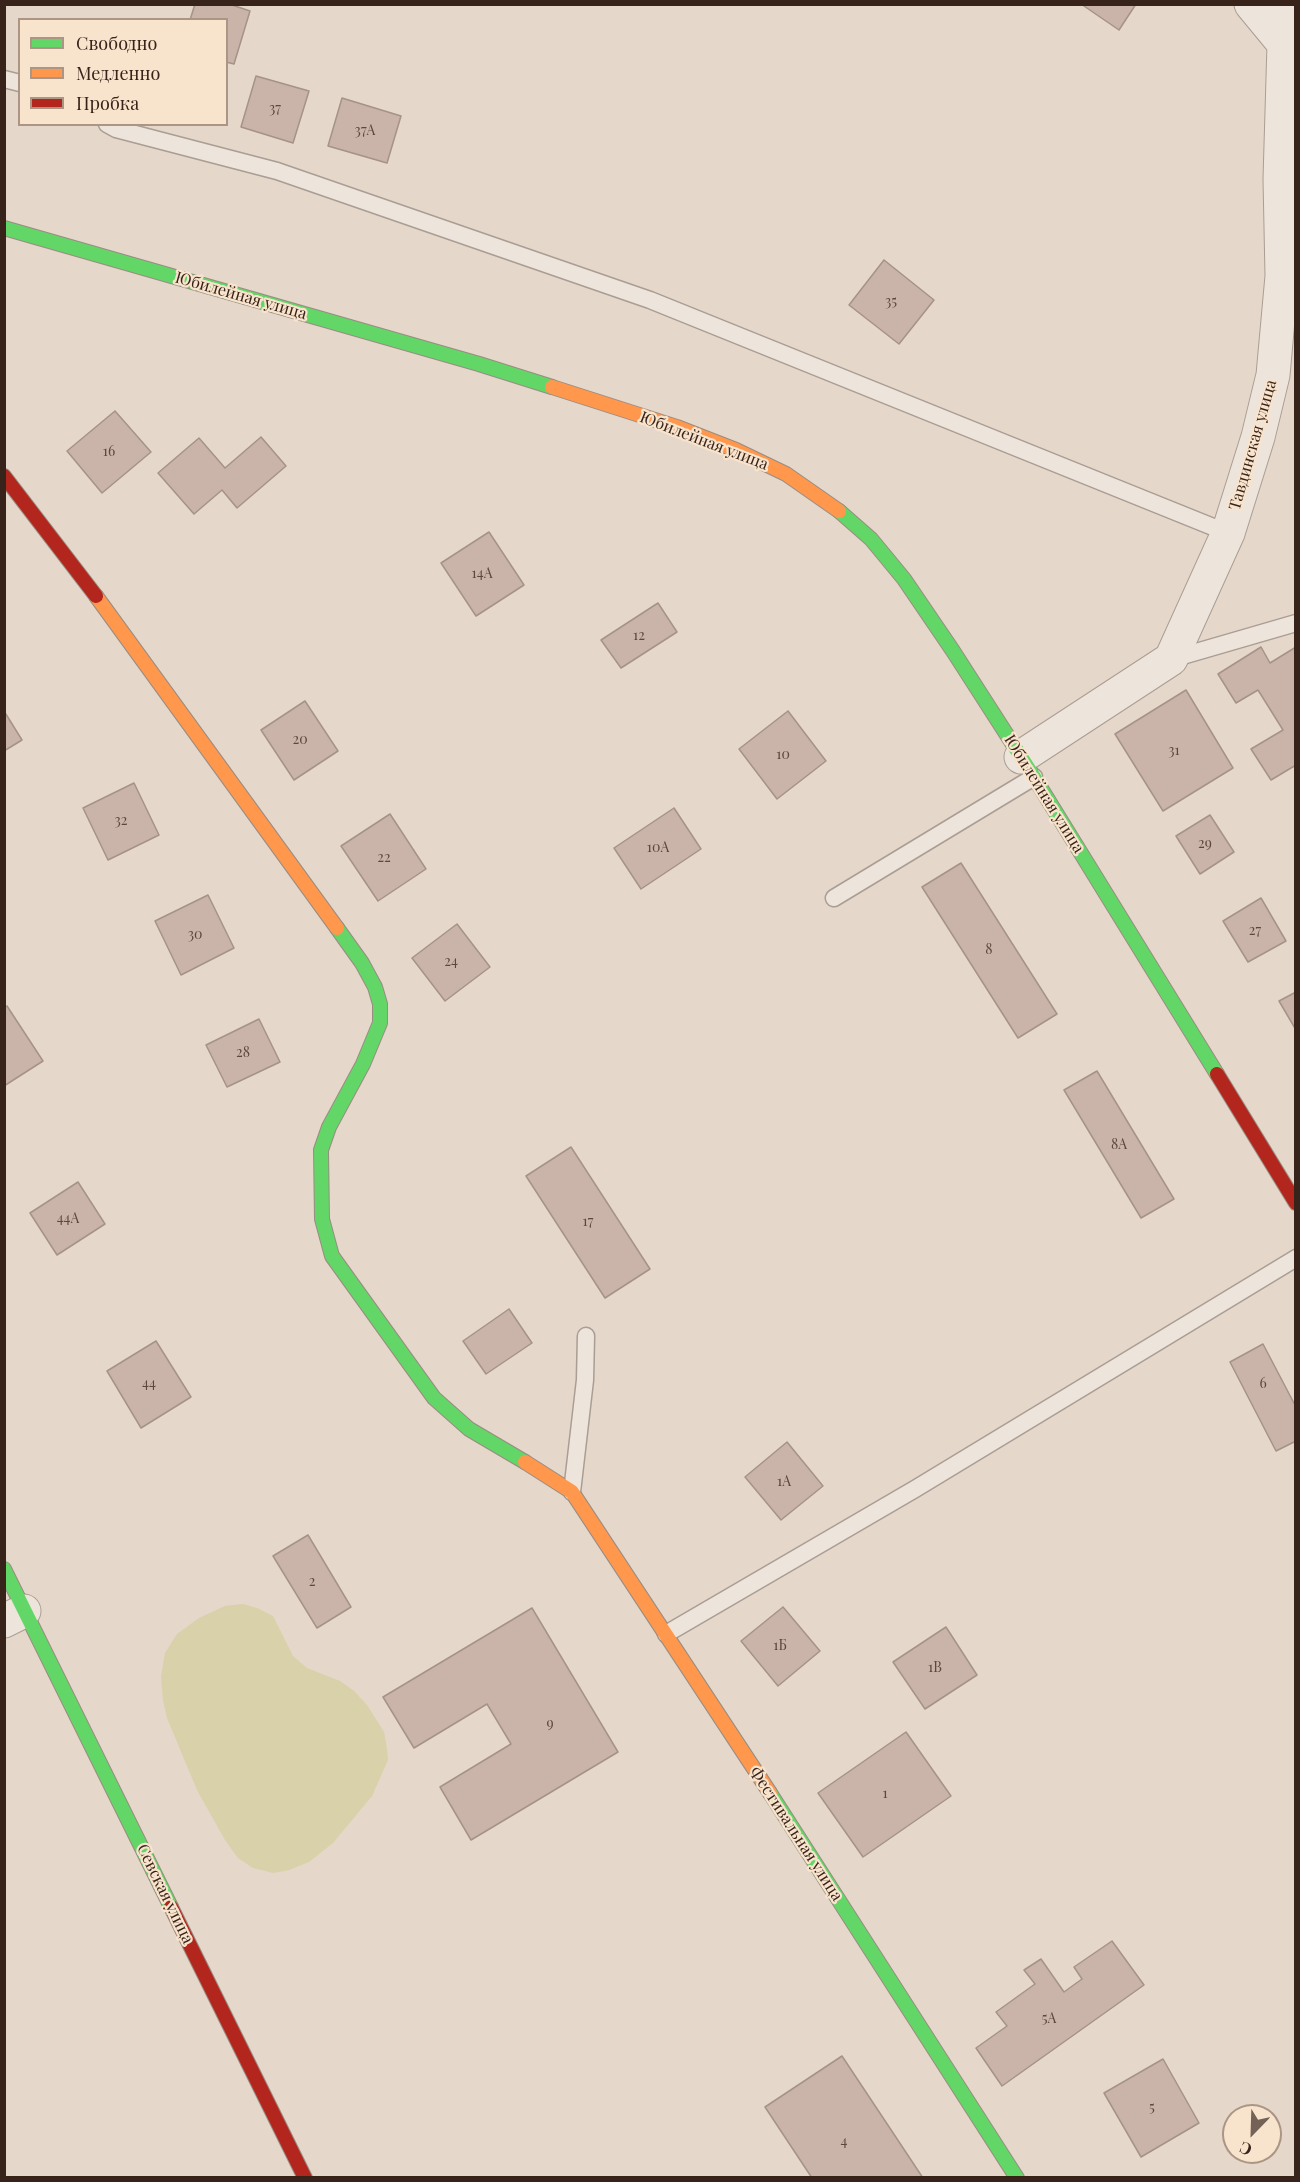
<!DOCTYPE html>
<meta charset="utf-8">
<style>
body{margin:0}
#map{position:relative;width:1300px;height:2182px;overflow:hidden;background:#e5d7c9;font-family:"Playfair Display",serif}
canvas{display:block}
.frame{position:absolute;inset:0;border:6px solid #38231a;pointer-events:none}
.legend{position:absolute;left:18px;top:18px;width:210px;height:108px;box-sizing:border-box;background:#f8e3cc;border:2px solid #ab9685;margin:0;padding:8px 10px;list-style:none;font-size:18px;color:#38231a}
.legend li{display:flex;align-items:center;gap:12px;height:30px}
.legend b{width:30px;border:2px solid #ab9685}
.north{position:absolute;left:1222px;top:2104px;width:60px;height:60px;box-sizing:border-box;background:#f8e3cc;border:2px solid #ab9685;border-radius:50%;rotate:203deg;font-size:16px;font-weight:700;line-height:24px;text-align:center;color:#38231a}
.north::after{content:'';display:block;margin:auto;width:21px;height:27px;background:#756257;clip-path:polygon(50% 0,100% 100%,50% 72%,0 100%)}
</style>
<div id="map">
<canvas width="1300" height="2182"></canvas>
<div class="frame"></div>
<ul class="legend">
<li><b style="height:8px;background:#63d668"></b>Свободно</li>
<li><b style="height:8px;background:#ff974d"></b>Медленно</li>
<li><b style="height:8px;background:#b3261e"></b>Пробка</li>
</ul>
<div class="north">С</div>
</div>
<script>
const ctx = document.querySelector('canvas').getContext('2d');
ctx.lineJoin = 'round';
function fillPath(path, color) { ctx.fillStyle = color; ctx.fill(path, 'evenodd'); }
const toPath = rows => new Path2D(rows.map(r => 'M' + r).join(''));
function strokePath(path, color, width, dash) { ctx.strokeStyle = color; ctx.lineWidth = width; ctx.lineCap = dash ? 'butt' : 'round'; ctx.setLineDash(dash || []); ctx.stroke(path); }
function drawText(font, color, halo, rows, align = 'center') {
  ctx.font = font + ' "Playfair Display",serif'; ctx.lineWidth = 4.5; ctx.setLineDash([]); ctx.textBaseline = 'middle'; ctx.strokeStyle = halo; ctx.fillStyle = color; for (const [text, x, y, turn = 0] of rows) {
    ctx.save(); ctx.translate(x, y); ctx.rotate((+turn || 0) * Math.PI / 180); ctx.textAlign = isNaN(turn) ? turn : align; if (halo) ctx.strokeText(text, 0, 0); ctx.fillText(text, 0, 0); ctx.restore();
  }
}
fillPath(toPath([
 [243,1604,257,1608,273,1616,293,1656,307,1668,340,1681,354,1691,367,1705,384,1732,387,1749,388,1760,372,1796,333,1843,309,1862,289,1870,273,1873,253,1868,238,1858,225,1840,197,1790,167,1718,163,1700,161,1677,165,1653,177,1634,199,1618,225,1606]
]), '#d9d1a9');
const building = toPath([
 [195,4,229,4,250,11,234,64,226,62,226,20,190,20,195,4],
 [1081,4,1136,4,1119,30,1081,4],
 [256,76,309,91,293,143,241,127,256,76],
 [342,98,401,116,387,163,328,146,342,98],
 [884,260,934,300,899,344,849,305,884,260],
 [115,411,151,452,102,493,67,451,115,411],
 [261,437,286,466,237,508,222,490,194,514,158,473,199,438,225,468,261,437],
 [489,532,524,585,476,616,441,563,489,532],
 [658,603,677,632,621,668,601,640,658,603],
 [1261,647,1270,663,1296,647,1296,765,1271,780,1251,749,1283,730,1258,690,1236,703,1218,674,1261,647],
 [1186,690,1233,768,1163,811,1115,734,1186,690],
 [305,701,338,751,294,780,261,730,305,701],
 [4,711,22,740,4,751,4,711],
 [788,711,826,761,777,799,739,749,788,711],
 [134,783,159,835,108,860,83,808,134,783],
 [674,808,701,849,641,889,614,848,674,808],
 [390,814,426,869,378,901,341,846,390,814],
 [1210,815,1234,852,1200,874,1176,836,1210,815],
 [961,863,1057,1014,1018,1038,922,887,961,863],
 [208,895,234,948,181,975,155,921,208,895],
 [1261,898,1286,941,1248,962,1223,921,1261,898],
 [457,924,490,967,445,1001,412,958,457,924],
 [1296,992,1296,1030,1279,1001,1296,992],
 [7,1006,43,1061,4,1086,4,1008,7,1006],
 [259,1019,280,1062,227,1087,206,1045,259,1019],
 [1097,1071,1174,1199,1141,1218,1064,1090,1097,1071],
 [571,1147,650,1269,605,1298,526,1176,571,1147],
 [78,1182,105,1224,57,1255,30,1213,78,1182],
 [509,1309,532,1343,486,1374,463,1341,509,1309],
 [156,1341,191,1397,141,1428,107,1371,156,1341],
 [1263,1344,1296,1407,1296,1441,1276,1451,1230,1362,1263,1344],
 [787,1442,823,1486,781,1520,745,1477,787,1442],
 [308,1535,351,1607,317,1628,273,1556,308,1535],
 [783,1607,820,1651,778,1686,741,1641,783,1607],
 [532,1608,618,1752,471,1840,440,1787,511,1744,487,1704,414,1748,383,1697,532,1608],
 [946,1627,977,1675,925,1709,893,1662,946,1627],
 [906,1732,951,1796,863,1857,818,1793,906,1732],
 [1112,1941,1144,1985,1002,2086,976,2048,1007,2026,996,2012,1035,1984,1024,1970,1041,1959,1064,1992,1082,1979,1074,1967,1112,1941],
 [842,2056,923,2178,812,2178,765,2107,842,2056],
 [1163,2059,1199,2123,1141,2157,1104,2093,1163,2059]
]);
fillPath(building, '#cab4a9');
strokePath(building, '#a59288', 1.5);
const lane = toPath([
 [4,79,20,83],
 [107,124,116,129,277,171,650,300,1228,533],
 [1172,659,1296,623],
 [834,898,1034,777],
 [572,1492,585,1380,586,1336],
 [666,1634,915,1489,1296,1258]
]);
const street = toPath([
 [1251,4,1284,44],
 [1021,757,1171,659,1228,533,1258,437,1273,375,1282,276,1280,179,1284,44,1289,4],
 [4,1621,24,1611]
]);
const fast = toPath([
 [4,228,479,364,552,387],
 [839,511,871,539,904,579,953,651,1034,777,1217,1074],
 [337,928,362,963,375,987,380,1004,380,1023,363,1064,329,1127,321,1150,322,1219,332,1256,434,1398,469,1429,525,1462],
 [4,1569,171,1907],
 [770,1793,1017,2178]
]);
const slow = toPath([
 [552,387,677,427,736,450,786,474,839,511],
 [96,596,337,928],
 [525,1462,572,1492,770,1793]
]);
const jam = toPath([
 [4,476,96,596],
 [1217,1074,1296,1203],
 [171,1907,305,2178]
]);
strokePath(lane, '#aa9d93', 19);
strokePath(street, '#aa9d93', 35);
strokePath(fast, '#998c82', 16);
strokePath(slow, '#998c82', 16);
strokePath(jam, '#998c82', 16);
strokePath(lane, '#ede4db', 16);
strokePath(street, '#ede4db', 33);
strokePath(fast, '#63d668', 14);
strokePath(slow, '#ff974d', 14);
strokePath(jam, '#b3261e', 14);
drawText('14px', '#5c473e', null, [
 ["37",275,109],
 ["37А",365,131],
 ["35",891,302],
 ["16",109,452],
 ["14А",482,574],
 ["12",639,636],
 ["20",300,740],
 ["31",1174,751],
 ["10",783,755],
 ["32",121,821],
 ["29",1205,844],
 ["10А",658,848],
 ["22",384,858],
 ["27",1255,931],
 ["30",195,935],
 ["8",989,950],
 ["24",451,962],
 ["28",243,1053],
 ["8А",1119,1145],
 ["44А",68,1219],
 ["17",588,1222],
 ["44",149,1384],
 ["6",1263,1384],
 ["1А",784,1482],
 ["2",312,1582],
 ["1Б",780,1646],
 ["1В",935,1668],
 ["9",550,1724],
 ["1",885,1794],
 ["5А",1049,2019],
 ["5",1152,2108],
 ["4",844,2142]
]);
drawText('16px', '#38231a', '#f8e3cc', [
 ["Юбилейная улица",241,296,16],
 ["Юбилейная улица",704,441,21],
 ["Тавдинская улица",1253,445,-74],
 ["Юбилейная улица",1044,794,58],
 ["Фестивальная улица",796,1834,57],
 ["Севская улица",165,1894,64]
]);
</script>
